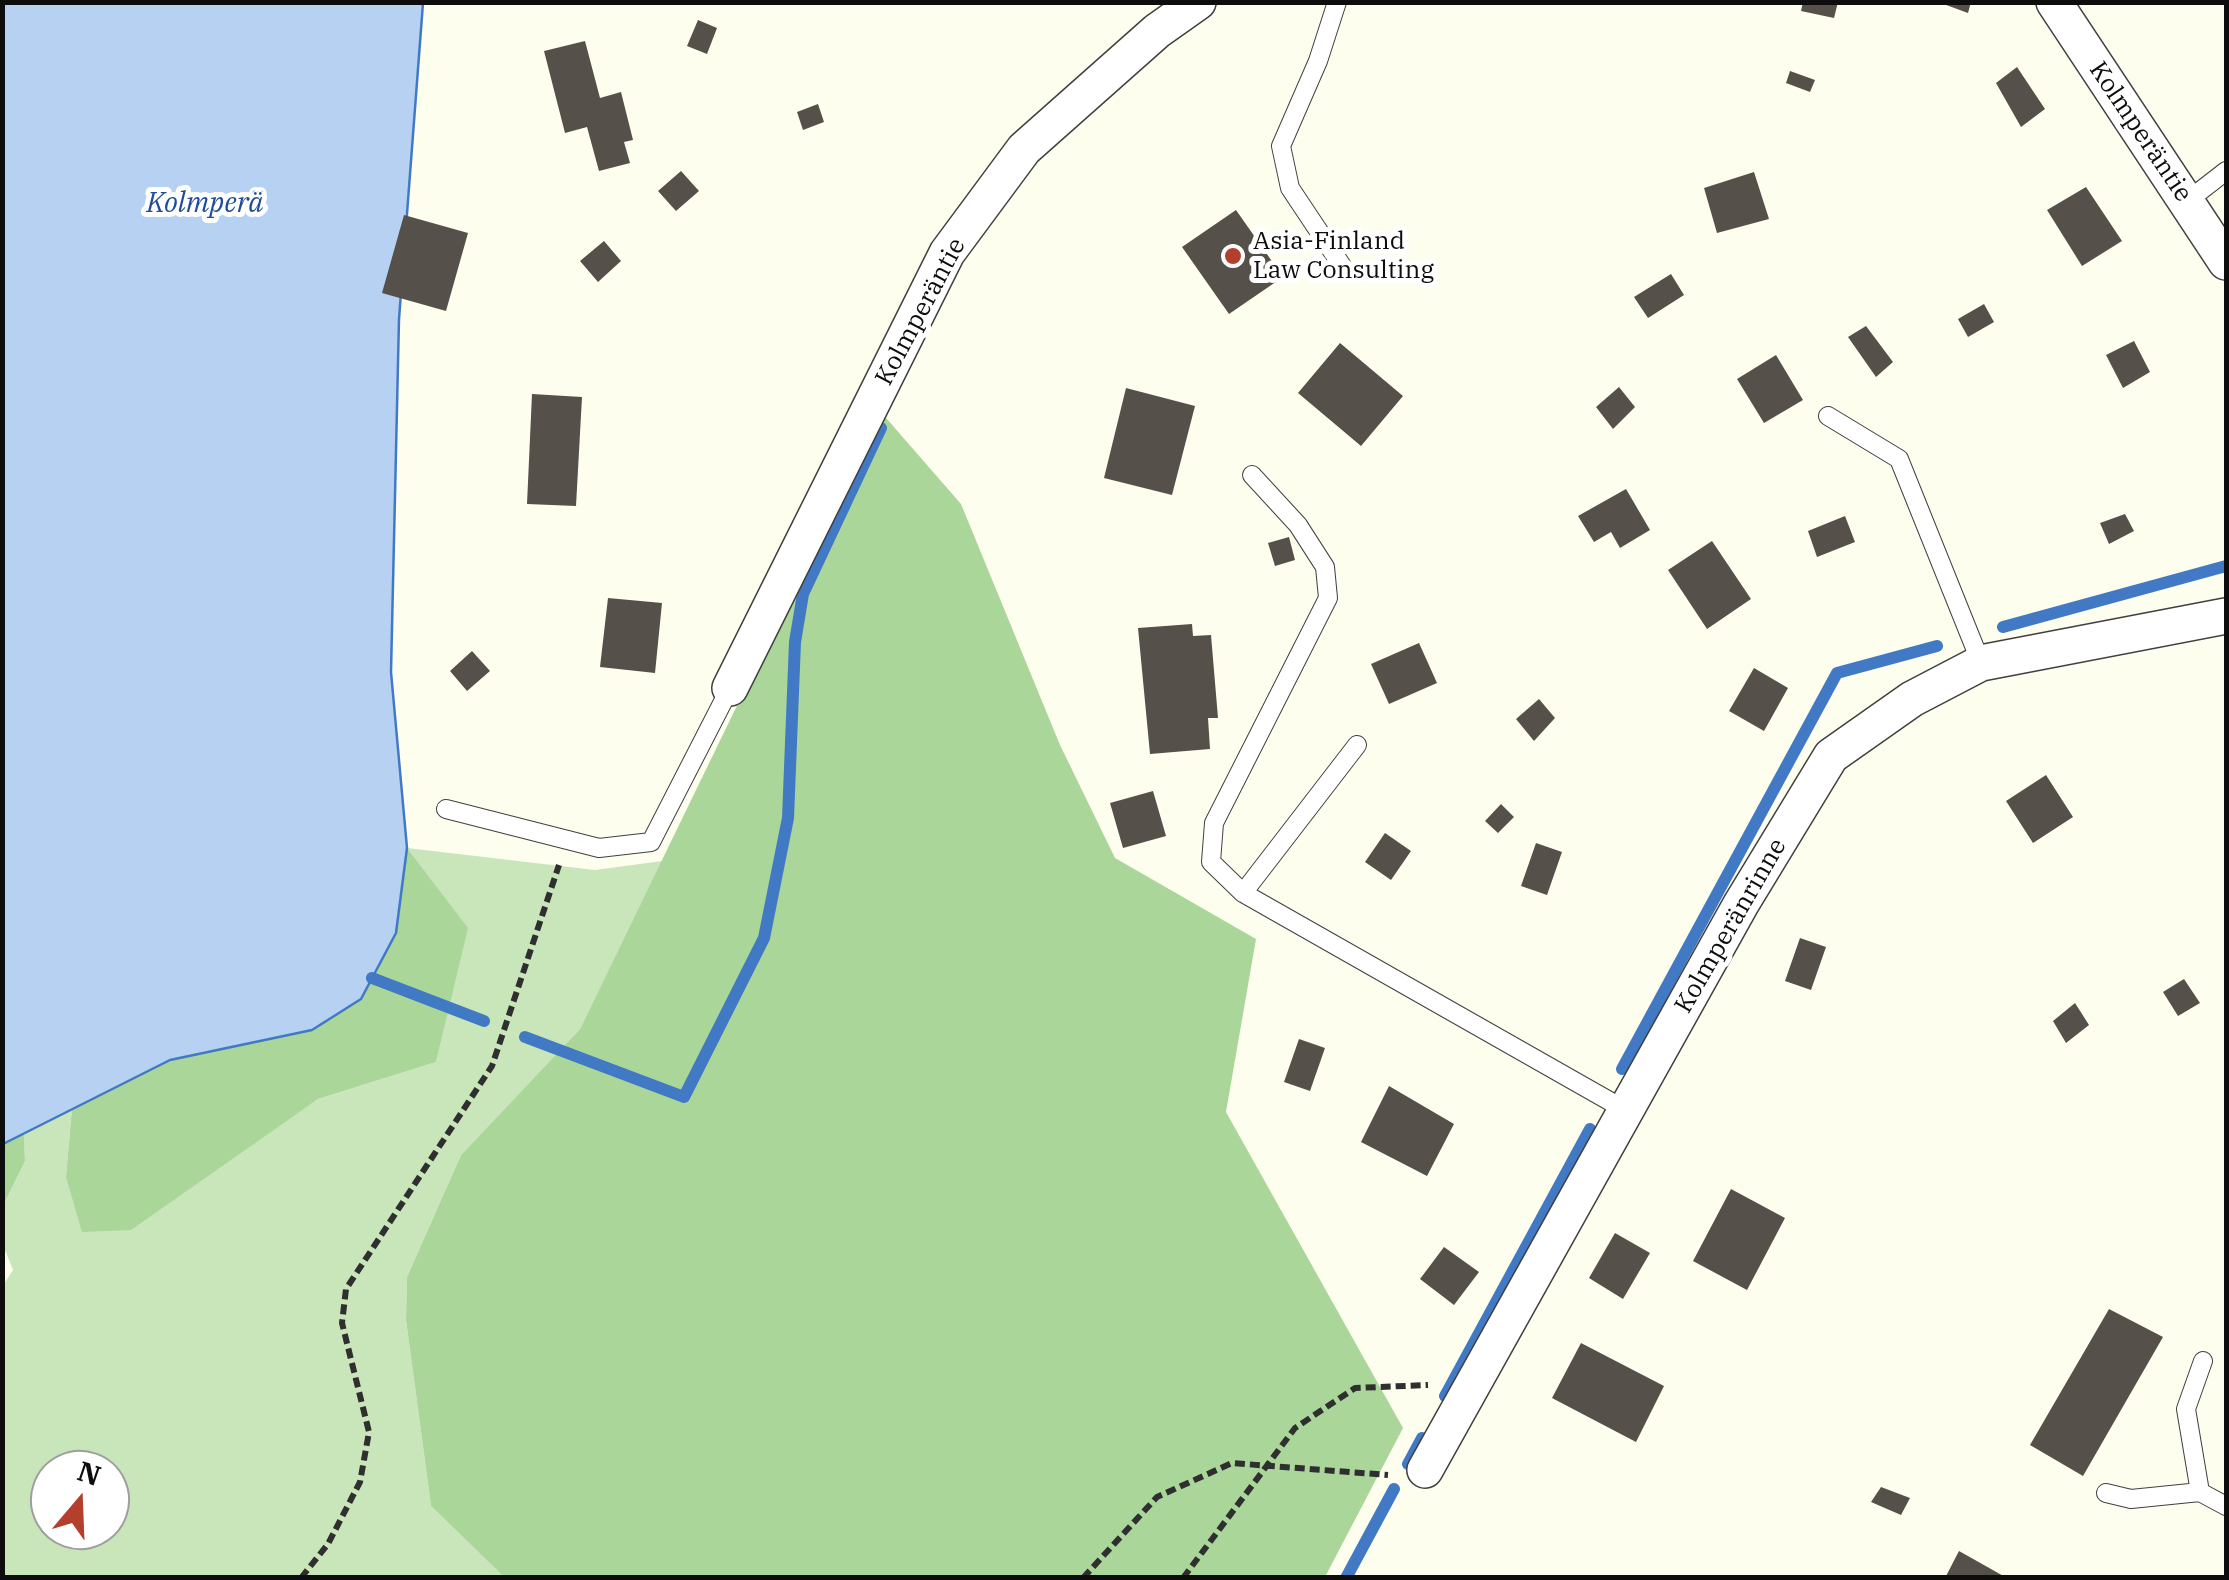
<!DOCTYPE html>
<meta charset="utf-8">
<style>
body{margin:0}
#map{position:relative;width:2229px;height:1580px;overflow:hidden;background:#fefeee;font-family:"IBM Plex Serif",serif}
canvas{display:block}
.frame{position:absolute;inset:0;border:5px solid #0d0d0d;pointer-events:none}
.north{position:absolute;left:30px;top:1450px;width:100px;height:100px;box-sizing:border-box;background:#fff;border:2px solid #9e9e9e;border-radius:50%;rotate:19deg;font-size:28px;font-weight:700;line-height:40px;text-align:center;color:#0d0d0d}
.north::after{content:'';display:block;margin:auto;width:35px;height:45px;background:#b53f2d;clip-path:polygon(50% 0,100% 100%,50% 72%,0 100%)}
</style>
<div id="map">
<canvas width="2229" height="1580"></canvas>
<div class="frame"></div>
<div class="north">N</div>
</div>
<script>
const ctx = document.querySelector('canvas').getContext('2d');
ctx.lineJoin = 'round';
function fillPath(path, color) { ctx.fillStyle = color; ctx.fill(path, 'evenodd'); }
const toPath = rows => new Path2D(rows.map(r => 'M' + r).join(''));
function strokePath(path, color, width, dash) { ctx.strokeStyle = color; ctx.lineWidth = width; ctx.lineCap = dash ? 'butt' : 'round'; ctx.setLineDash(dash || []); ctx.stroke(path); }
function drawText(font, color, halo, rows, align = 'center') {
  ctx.font = font + ' "IBM Plex Serif",serif'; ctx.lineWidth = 10; ctx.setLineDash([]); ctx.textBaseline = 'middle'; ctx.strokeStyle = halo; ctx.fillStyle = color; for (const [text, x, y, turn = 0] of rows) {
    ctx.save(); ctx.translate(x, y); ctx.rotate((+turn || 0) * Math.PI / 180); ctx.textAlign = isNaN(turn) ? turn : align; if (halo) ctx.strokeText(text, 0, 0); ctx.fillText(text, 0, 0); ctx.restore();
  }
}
fillPath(toPath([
 [407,848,595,870,662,861,580,1029,461,1155,407,1277,406,1320,431,1506,504,1577,3,1577,2,1287,13,1270,3,1245,3,1206,25,1161,24,1133,72,1108,66,1177,233,1156,318,1099,436,1062,467,928],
 [50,1470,110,1470,110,1530,50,1530]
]), '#c9e6ba');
fillPath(toPath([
 [880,411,961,504,1060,745,1115,858,1256,939,1226,1112,1403,1428,1325,1577,504,1577,431,1506,406,1320,407,1277,461,1155,580,1029],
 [407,848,468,928,436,1062,318,1099,131,1230,82,1232,66,1177,72,1108,170,1060,312,1030,360,999,396,933],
 [24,1133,25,1161,3,1206,3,1144]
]), '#aad69a');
const water = toPath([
 [3,3,423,3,399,319,391,672,407,848,396,933,361,999,312,1030,170,1060,3,1144,3,3]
]);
fillPath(water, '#b6d1f2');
strokePath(water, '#4179c5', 2.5);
strokePath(toPath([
 [2003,627,2226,566],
 [372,978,484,1021],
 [525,1037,684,1097,764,938,788,818,795,642,803,594,881,428],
 [1622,1069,1837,673,1937,646],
 [1445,1396,1590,1129],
 [1408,1464,1422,1438],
 [1346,1578,1394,1489]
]), '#4179c5', 12);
fillPath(toPath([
 [1803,2,1838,2,1834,18,1801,11],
 [1938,2,1971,2,1968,13],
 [698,20,717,28,707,54,687,46],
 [585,41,600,98,621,92,633,140,624,142,630,163,599,171,587,127,565,133,544,51],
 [2017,67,2045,109,2021,127,1996,83],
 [1790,71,1815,80,1810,92,1786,83],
 [818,104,824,122,803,130,797,112],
 [681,171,699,191,676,211,658,191],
 [1754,172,1769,219,1717,233,1704,188],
 [2086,187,2122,241,2082,266,2047,210],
 [1236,210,1283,277,1229,314,1182,247],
 [404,215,468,233,446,311,382,293],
 [604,241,621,261,598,282,580,261],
 [1671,274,1684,295,1648,318,1634,297],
 [1984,304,1994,322,1968,337,1958,319],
 [1866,326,1893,362,1876,377,1848,337],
 [2134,341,2150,372,2123,388,2106,355],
 [1340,343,1403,396,1361,446,1298,393],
 [1776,355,1803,400,1764,423,1737,379],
 [1619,387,1635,407,1613,429,1596,407],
 [1126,388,1195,406,1172,495,1104,478],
 [532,394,582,397,576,506,527,504],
 [1626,489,1650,530,1620,548,1611,532,1594,542,1578,516],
 [2125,514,2134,531,2109,544,2100,523],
 [1845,516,1855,542,1817,557,1808,531],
 [1289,537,1295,560,1275,566,1268,543],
 [1712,541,1751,599,1707,629,1668,570],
 [608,598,662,603,655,673,600,667],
 [1192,624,1193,636,1211,635,1218,718,1208,718,1210,749,1150,754,1138,628],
 [1419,643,1437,683,1389,704,1371,664],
 [472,651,490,671,467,691,450,671],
 [1754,668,1788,688,1764,731,1729,711],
 [1539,699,1555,718,1534,741,1516,719],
 [2046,775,2073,817,2033,843,2006,801],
 [1153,791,1166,836,1123,848,1110,803],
 [1501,804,1514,817,1498,833,1485,821],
 [1385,833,1411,851,1391,880,1365,862],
 [1536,843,1562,852,1547,895,1521,886],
 [1800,938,1826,947,1811,990,1785,981],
 [2184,979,2200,1003,2178,1016,2163,992],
 [2075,1003,2089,1025,2066,1043,2053,1021],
 [1299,1039,1325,1048,1310,1091,1284,1082],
 [1389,1086,1454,1124,1427,1176,1361,1142],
 [1731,1189,1785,1218,1747,1290,1693,1261],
 [1615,1233,1650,1253,1623,1299,1589,1278],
 [1444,1247,1479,1272,1454,1305,1420,1279],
 [2109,1309,2163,1337,2083,1476,2030,1445],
 [1581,1343,1664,1386,1636,1442,1552,1398],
 [1881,1487,1910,1498,1901,1515,1871,1502],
 [1959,1551,2007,1578,1945,1578]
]), '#55504a');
const lane = toPath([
 [1337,2,1318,61,1281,146,1290,188,1344,269],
 [2186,202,2226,171],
 [1828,416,1899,459,1981,663],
 [1252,475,1298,525,1325,567,1328,598,1214,823,1211,862,1243,893,1627,1111],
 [446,809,599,848,651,842,730,688],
 [1243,893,1357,745],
 [2203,1361,2186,1409,2200,1492,2226,1506],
 [2106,1493,2131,1499,2200,1492]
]);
const street = toPath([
 [2054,2,2226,262],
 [730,688,947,253,1024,149,1157,31,1198,2],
 [1425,1470,1741,904,1831,756,1912,699,1981,663,2226,616]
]);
strokePath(lane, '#404040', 20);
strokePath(street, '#404040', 38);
strokePath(toPath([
 [301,1578,328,1544,360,1482,369,1432,342,1323,346,1289,492,1066,559,865],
 [1083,1578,1157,1497,1232,1463,1388,1475],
 [1183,1578,1295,1428,1355,1388,1428,1385]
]), '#2f2f2f', 6, [10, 5]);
strokePath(lane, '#fff', 18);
strokePath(street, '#fff', 35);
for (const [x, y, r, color] of [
 [1233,256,10,"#b53f2d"]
]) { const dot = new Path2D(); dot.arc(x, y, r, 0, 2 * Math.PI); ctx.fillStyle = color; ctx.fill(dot); strokePath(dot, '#fff', 4); }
drawText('25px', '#0d0d0d', '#fff', [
 ["Kolmperäntie",2140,132,56],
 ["Kolmperäntie",921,312,-62],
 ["Kolmperänrinne",1731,926,-60]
]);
drawText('25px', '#0d0d0d', '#fff', [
 ["Asia-Finland",1253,242],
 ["Law Consulting",1253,271]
], 'left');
drawText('italic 28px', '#1e4d97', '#fff', [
 ["Kolmperä",205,204]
]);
</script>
